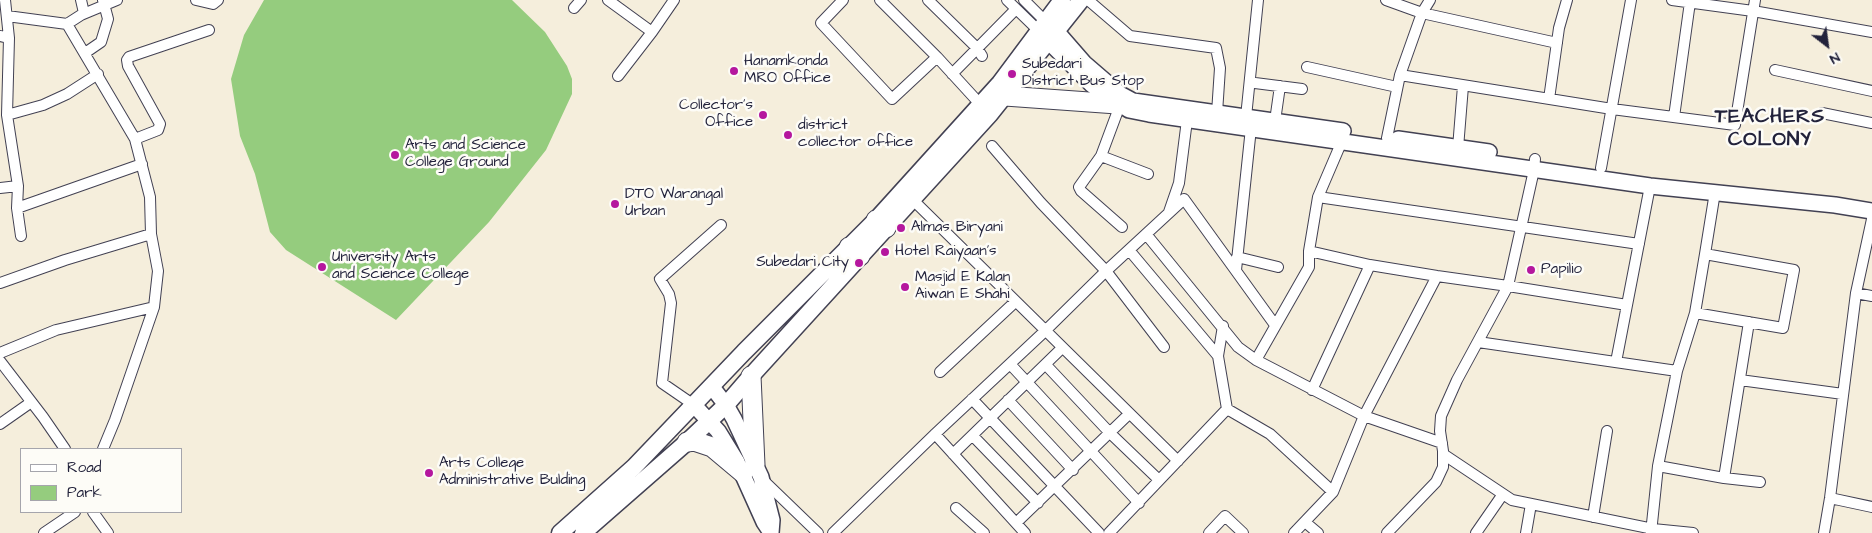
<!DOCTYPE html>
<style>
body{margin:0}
#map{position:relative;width:1872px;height:533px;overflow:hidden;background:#f5eedc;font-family:"Architects Daughter",sans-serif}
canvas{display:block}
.legend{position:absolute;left:20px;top:448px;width:162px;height:65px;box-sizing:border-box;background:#fdfcf7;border:1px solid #a5a5ac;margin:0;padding:6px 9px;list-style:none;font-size:15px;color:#22223b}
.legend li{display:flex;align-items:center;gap:10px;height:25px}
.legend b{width:25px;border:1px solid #a5a5ac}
.north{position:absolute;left:1802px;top:20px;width:50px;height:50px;-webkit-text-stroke:4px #fdfcf7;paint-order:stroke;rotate:150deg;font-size:14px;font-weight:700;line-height:20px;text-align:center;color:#22223b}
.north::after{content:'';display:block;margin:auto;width:18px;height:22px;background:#22223b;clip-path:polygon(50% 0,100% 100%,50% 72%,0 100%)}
</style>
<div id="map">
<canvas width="1872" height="533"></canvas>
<ul class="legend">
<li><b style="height:6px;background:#fff"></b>Road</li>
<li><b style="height:14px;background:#95cc7e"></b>Park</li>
</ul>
<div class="north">N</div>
</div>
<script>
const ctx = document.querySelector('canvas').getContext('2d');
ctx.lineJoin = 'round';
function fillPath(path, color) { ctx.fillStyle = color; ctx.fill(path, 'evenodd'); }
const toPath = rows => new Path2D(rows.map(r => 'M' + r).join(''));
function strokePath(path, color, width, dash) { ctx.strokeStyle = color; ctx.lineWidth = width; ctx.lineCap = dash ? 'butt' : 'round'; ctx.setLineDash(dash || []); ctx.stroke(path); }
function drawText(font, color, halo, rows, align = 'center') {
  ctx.font = font + ' "Architects Daughter",sans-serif'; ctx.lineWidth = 5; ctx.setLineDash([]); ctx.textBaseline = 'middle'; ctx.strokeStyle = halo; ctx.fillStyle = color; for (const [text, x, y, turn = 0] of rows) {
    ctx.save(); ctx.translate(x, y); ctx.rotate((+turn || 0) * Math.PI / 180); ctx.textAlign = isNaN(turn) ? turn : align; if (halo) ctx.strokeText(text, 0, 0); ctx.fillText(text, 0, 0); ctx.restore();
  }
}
fillPath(toPath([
 [264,0,512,0,545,32,567,66,572,79,572,94,546,150,489,222,396,320,286,250,270,232,255,174,240,136,231,79,244,35]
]), '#95cc7e');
const street = toPath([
 [81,0,84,13],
 [196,0,213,4,218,0],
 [608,0,652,32],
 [843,0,821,23,892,99,937,57],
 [880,0,937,57,980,104],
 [928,0,977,48,982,56],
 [1007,0,1042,34],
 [1024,0,1050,26],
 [1088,0,1130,36,1216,48,1220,68,1217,113],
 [1386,0,1422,13,1557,43],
 [1672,0,1753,11,1872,32],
 [574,8,581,0],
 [7,16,67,24,81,15,117,0],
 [0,36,9,38,5,0],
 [9,38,7,115,18,186,17,208,21,236],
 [85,53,101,42,108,19,103,0],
 [1307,67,1397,87],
 [1775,70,1872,91],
 [952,74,1016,9],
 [1400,75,1612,109,1735,125,1755,0],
 [618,76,652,32,674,0],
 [1255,83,1302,89],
 [1549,99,1559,28,1567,0],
 [1120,105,1101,156,1148,174],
 [1822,113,1872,123],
 [7,115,43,105,67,94,98,74],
 [1246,117,1258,0],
 [1674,117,1690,2],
 [1275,121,1280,86],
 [1387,138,1400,75,1422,13,1430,0],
 [135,139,158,130,160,124,128,66,127,60,129,57,209,30],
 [992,146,1041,203,1106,271,1164,347],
 [1458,148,1463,86],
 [1101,156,1079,187,1081,191,1122,227],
 [1601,168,1631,0],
 [0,188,18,186],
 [1318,197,1639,244],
 [912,199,1178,461],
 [17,208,142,164],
 [1169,212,1179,183,1187,120],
 [1146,234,1238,347,1256,360,1364,416,1442,443],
 [1129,250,1218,356],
 [1309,251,1318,197,1342,141],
 [1237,257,1278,267],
 [1236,270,1251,128],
 [0,283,65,260,151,234,150,197,135,139,67,24],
 [1856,293,1872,296],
 [1695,313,1783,328,1794,270,1705,254,1715,192],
 [1223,326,1218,356,1227,409],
 [1478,342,1677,371,1695,313,1705,254],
 [0,353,56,330,154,307,158,271,151,234],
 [1256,360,1309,267,1309,251,1370,265,1437,276,1508,286,1627,305],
 [0,361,43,417,65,449],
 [1616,362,1650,186],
 [1010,364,1139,503],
 [1046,365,1110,433,1159,480],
 [940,372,1015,302],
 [1740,380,1843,394],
 [1312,390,1370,265],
 [972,399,1099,533],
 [1008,400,1073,470],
 [694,405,662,383,671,303,669,294,660,279,721,225],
 [0,424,30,403],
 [935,434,1025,533],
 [973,436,1038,503],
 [103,449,115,420,154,307],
 [953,454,1062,348],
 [1443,454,1512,500,1653,529,1693,533],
 [1658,466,1677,371],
 [761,478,818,533],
 [1724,478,1749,322],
 [1830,498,1872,507],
 [956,508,984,533],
 [93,512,108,533],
 [1593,517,1607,431],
 [1305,522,1318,533],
 [1016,523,1129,414],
 [44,533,75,512],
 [833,533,935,434,1045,331,1106,271,1184,199,1275,325],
 [1109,533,1227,409,1270,434,1333,492],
 [1209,533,1225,516,1243,533],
 [1294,533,1333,492,1364,416,1437,276],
 [1387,533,1436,482,1443,467,1443,451,1440,431,1441,416,1457,380,1508,286,1534,170,1535,159],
 [1476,533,1503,494],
 [1526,533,1531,504],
 [1651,533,1658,466,1724,478,1760,482],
 [1824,533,1830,498,1856,293,1872,219]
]);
const secondary = toPath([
 [1057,32,1084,63,1120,94,1133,101,1343,131],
 [1049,42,1091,84,1105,95,1129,110,1149,114,1650,186,1835,205,1872,211],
 [1398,139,1489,152],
 [712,387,726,405,734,419,761,477,772,520,771,533],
 [694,405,718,431,737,462,764,522,768,528]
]);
const primary = toPath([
 [560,533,634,467,744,352,876,220,1000,83,1062,0],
 [583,533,687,442,726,405,751,376,990,114,1081,0]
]);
const highway = toPath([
 [1005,96,1117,104],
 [876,220,886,228],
 [849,247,860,256],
 [751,376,755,465],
 [687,442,694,441,712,447,743,473]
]);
strokePath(street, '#424153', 12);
strokePath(secondary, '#424153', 18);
strokePath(primary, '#424153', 19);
strokePath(highway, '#424153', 21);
strokePath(street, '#fff', 10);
strokePath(secondary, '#fff', 15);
strokePath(primary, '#fff', 16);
strokePath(highway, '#fff', 19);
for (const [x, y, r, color] of [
 [734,71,5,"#b5179e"],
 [1012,74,5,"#b5179e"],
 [763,115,5,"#b5179e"],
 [788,135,5,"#b5179e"],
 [395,155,5,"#b5179e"],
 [615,204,5,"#b5179e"],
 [901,228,5,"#b5179e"],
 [885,252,5,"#b5179e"],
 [859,263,5,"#b5179e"],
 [322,267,5,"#b5179e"],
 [1531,270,5,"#b5179e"],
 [905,287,5,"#b5179e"],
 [429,473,5,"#b5179e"]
]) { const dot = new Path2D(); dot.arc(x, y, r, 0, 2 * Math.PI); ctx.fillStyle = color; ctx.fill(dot); strokePath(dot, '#fdfcf7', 2); }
drawText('15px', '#22223b', '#fdfcf7', [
 ["Hanamkonda",744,62],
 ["MRO Office",744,79],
 ["Subedari",1022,65],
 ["District Bus Stop",1022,82],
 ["Collector's",753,106,"right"],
 ["Office",753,123,"right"],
 ["district",798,126],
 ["collector office",798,143],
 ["Arts and Science",405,146],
 ["College Ground",405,163],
 ["DTO Warangal",625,195],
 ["Urban",625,212],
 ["Almas Biryani",911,228],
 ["Hotel Raiyaan's",895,252],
 ["University Arts",332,258],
 ["and Science College",332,275],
 ["Subedari City",849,263,"right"],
 ["Papilio",1541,270],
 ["Masjid E Kalan",915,278],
 ["Aiwan E Shahi",915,295],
 ["Arts College",439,464],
 ["Administrative Bulding",439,481]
], 'left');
ctx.letterSpacing = '1px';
drawText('bold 20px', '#22223b', '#fdfcf7', [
 ["TEACHERS",1770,118],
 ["COLONY",1770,141]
]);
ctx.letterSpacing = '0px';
</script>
